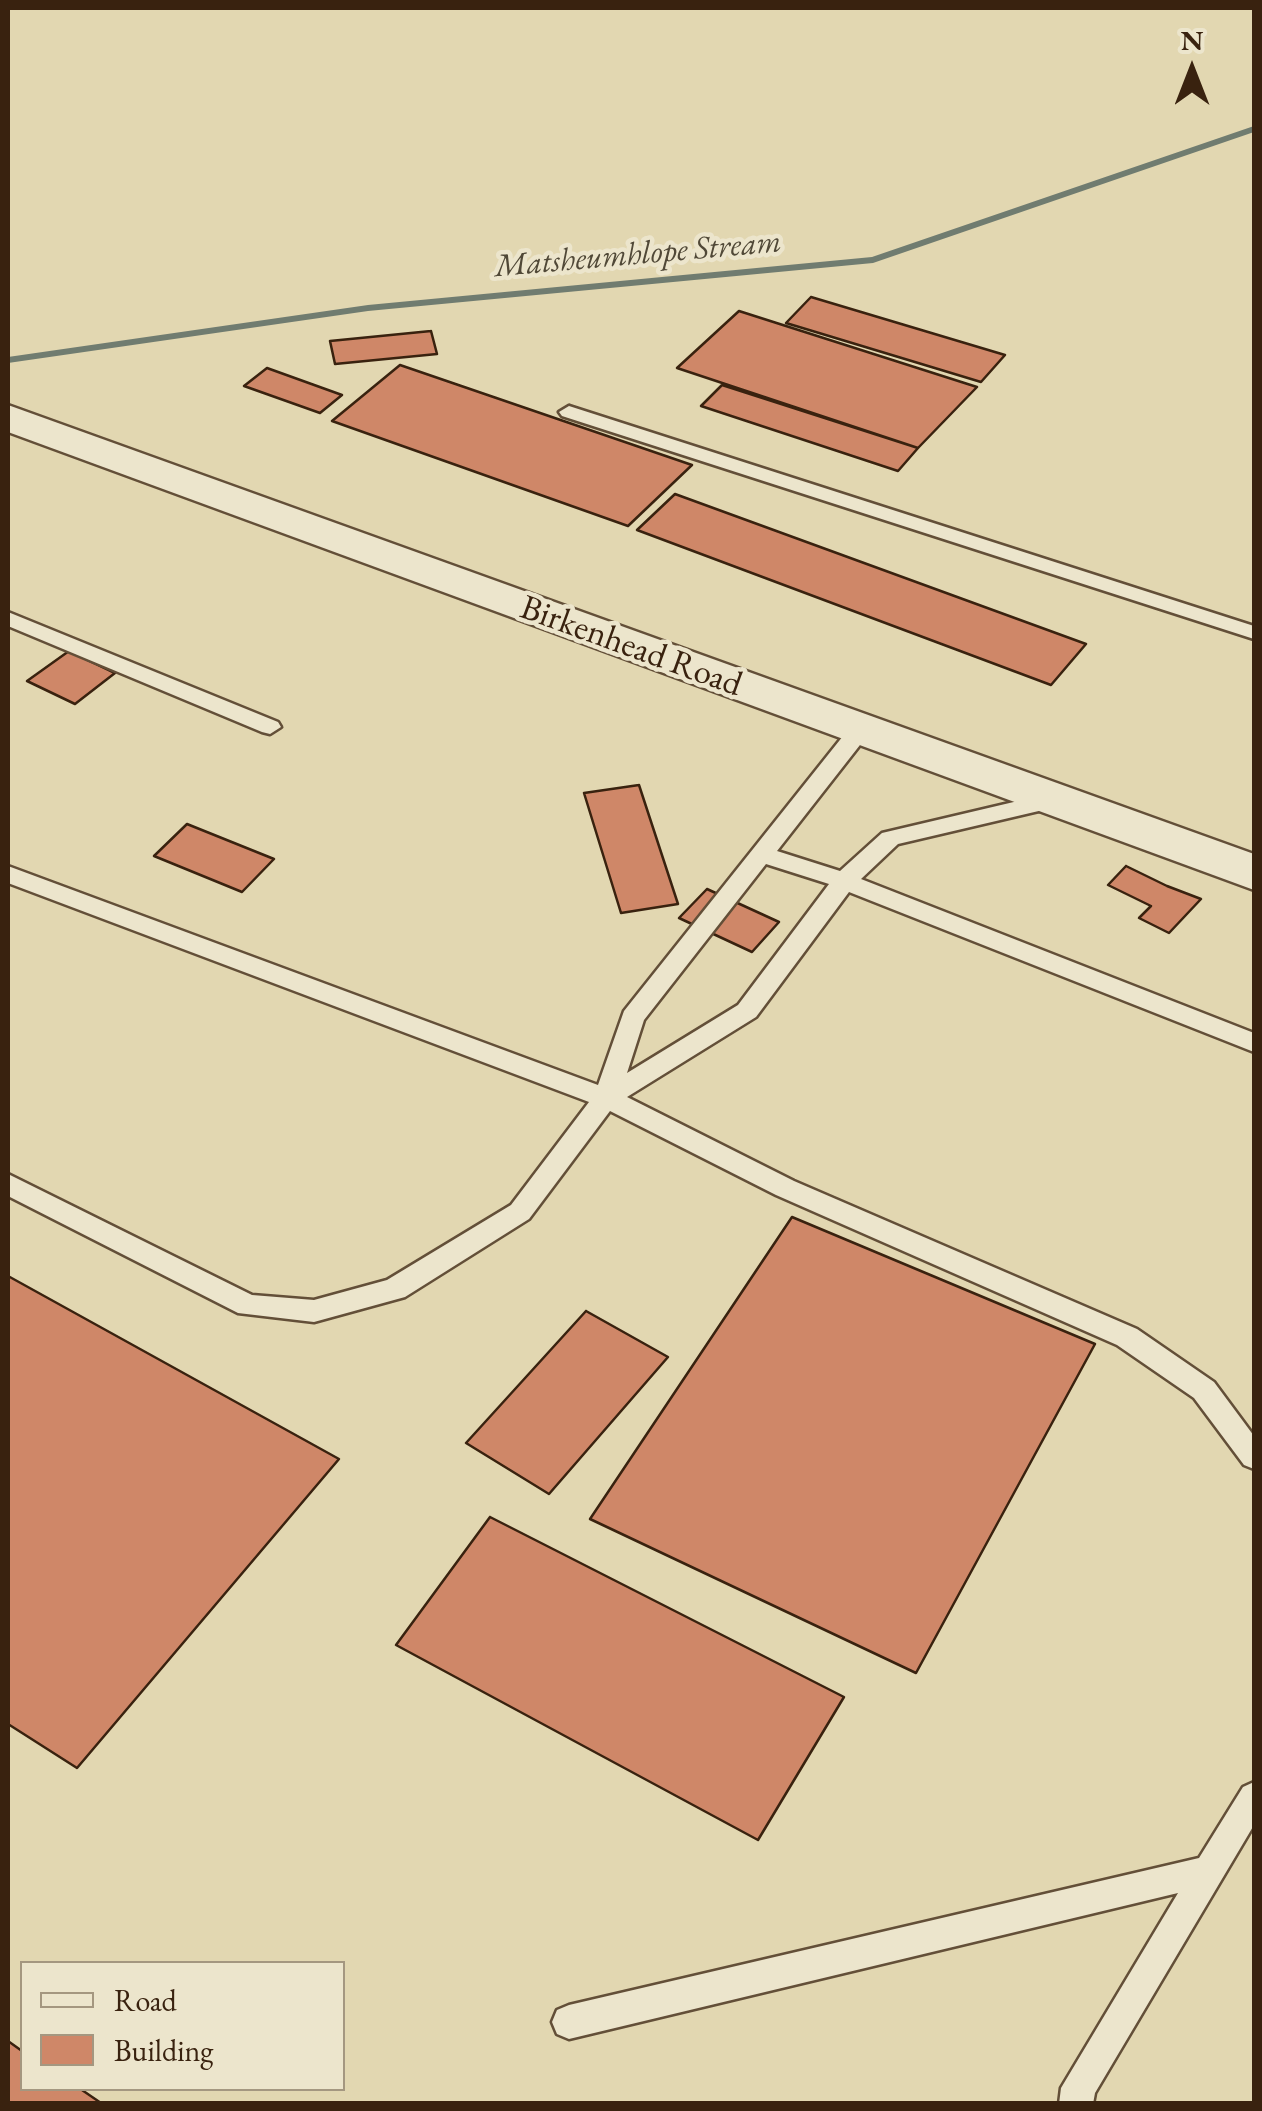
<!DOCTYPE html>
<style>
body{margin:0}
#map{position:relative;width:1262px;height:2111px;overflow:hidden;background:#e2d7b1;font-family:"EB Garamond",serif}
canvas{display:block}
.frame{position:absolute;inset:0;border:10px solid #39220f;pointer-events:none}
.legend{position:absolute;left:20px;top:1961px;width:325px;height:130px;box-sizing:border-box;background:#ece5cc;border:2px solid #a49780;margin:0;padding:12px 18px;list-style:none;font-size:30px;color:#39220f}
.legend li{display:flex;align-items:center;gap:20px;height:50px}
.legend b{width:50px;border:2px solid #a49780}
.north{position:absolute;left:1142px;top:20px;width:100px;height:100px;-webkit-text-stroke:8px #ece5cc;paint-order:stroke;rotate:0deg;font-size:28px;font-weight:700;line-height:40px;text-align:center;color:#39220f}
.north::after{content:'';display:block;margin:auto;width:35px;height:45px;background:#39220f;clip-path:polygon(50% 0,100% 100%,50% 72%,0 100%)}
</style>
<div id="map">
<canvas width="1262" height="2111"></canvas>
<div class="frame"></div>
<ul class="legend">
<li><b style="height:12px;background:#ece5cc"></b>Road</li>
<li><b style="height:28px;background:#cf8768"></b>Building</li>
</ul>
<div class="north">N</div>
</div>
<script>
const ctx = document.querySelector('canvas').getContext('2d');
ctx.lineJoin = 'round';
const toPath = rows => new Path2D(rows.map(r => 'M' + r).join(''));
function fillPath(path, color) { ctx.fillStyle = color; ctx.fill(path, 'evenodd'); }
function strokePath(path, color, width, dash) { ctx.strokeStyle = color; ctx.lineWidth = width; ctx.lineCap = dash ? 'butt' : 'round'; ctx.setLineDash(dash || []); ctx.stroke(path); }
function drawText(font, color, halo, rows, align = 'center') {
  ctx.font = font + ' "EB Garamond",serif'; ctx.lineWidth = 9; ctx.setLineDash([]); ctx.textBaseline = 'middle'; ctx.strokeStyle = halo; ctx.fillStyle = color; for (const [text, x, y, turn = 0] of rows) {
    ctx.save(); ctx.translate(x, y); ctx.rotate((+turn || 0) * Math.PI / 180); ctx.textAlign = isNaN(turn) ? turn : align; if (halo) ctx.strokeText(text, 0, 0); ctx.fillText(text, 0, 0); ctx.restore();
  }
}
fillPath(toPath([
 [1254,126,1254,132,873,263,368,311,8,363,8,357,368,305,872,257,1254,126]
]), '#707c70');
const building = toPath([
 [811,297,1005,355,981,382,786,323,811,297],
 [739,311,977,387,918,448,677,368,739,311],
 [431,331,437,354,335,364,330,341,431,331],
 [400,365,692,465,628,526,332,421,400,365],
 [267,368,342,395,320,413,244,386,267,368],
 [722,385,918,448,898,471,701,406,722,385],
 [675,494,1086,644,1051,685,637,530,675,494],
 [69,651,115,673,75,704,27,681,69,651],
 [639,785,678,904,621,913,584,793,639,785],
 [187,824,274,859,242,892,154,856,187,824],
 [1126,866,1167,886,1201,899,1169,933,1139,918,1151,906,1108,885,1126,866],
 [707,889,779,922,752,952,679,918,707,889],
 [792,1217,1095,1344,916,1673,590,1519,792,1217],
 [8,1276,339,1459,77,1768,8,1724,8,1276],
 [586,1311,668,1357,549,1494,466,1443,586,1311],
 [490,1517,844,1697,758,1840,396,1645,490,1517],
 [8,2041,22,2051,22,2088,79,2088,101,2103,8,2104,8,2041]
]);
fillPath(building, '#cf8768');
strokePath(building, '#39220f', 2.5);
const service = toPath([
 [569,406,1254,626,1254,639,562,416,559,412,569,406],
 [8,612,278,722,281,727,270,734,262,732,8,626,8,612],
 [859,724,867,726,870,731,867,736,777,851,840,871,882,833,1052,793,1060,796,1063,801,1060,806,898,844,861,879,1254,1033,1254,1052,849,892,756,1017,627,1097,794,1181,1137,1329,1214,1382,1254,1436,1254,1469,1244,1465,1194,1398,1117,1345,776,1195,610,1111,529,1219,405,1297,314,1322,238,1313,8,1196,8,1174,252,1295,314,1300,387,1280,511,1205,589,1102,8,883,8,866,598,1085,624,1011,851,726,859,724],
 [766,864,829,884,738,1005,627,1073,644,1020,766,864],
 [1254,1782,1254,1825,1095,2093,1093,2104,1059,2104,1061,2088,1178,1893,569,2039,557,2034,552,2022,557,2010,569,2005,1199,1858,1243,1787,1254,1782]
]);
const tertiary = toPath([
 [8,405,1254,854,1254,890,8,432,8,405]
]);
strokePath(service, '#634f38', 5);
strokePath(tertiary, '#634f38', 5);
fillPath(service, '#ece5cc');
fillPath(tertiary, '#ece5cc');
drawText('italic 32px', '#504837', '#ece5cc', [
 ["Matsheumhlope Stream",638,255,-5]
]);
drawText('35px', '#39220f', '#ece5cc', [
 ["Birkenhead Road",631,647,20]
]);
</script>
